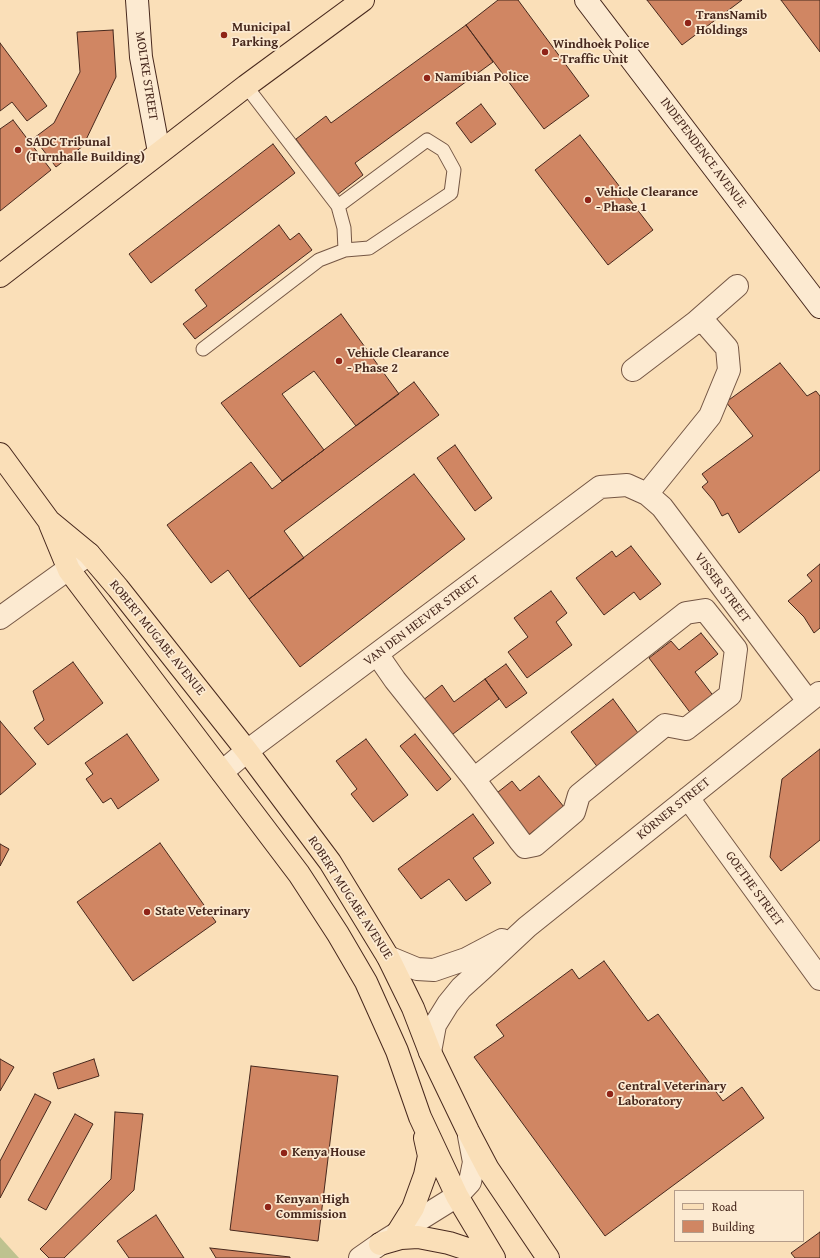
<!DOCTYPE html>
<meta charset="utf-8">
<style>
body{margin:0}
#map{position:relative;width:820px;height:1258px;overflow:hidden;background:#fadfb8;font-family:"Gentium Book Plus",serif}
canvas{display:block}
.legend{position:absolute;left:674px;top:1190px;width:130px;height:52px;box-sizing:border-box;background:#fcead1;border:1px solid #b49c89;margin:0;padding:5px 7px;list-style:none;font-size:12px;color:#47281d}
.legend li{display:flex;align-items:center;gap:8px;height:20px}
.legend b{width:20px;border:1px solid #b49c89}
</style>
<div id="map">
<canvas width="820" height="1258"></canvas>
<ul class="legend">
<li><b style="height:5px;background:#fadfb8"></b>Road</li>
<li><b style="height:11px;background:#d08663"></b>Building</li>
</ul>
</div>
<script>
const ctx = document.querySelector('canvas').getContext('2d');
ctx.lineJoin = 'round';
function fillPath(path, color) { ctx.fillStyle = color; ctx.fill(path, 'evenodd'); }
const toPath = rows => new Path2D(rows.map(r => 'M' + r).join(''));
function strokePath(path, color, width, dash) { ctx.strokeStyle = color; ctx.lineWidth = width; ctx.lineCap = dash ? 'butt' : 'round'; ctx.setLineDash(dash || []); ctx.stroke(path); }
function drawText(font, color, halo, rows, align = 'center') {
  ctx.font = font + ' "Gentium Book Plus",serif'; ctx.lineWidth = 3.5; ctx.setLineDash([]); ctx.textBaseline = 'middle'; ctx.strokeStyle = halo; ctx.fillStyle = color; for (const [text, x, y, turn = 0] of rows) {
    ctx.save(); ctx.translate(x, y); ctx.rotate((+turn || 0) * Math.PI / 180); ctx.textAlign = isNaN(turn) ? turn : align; if (halo) ctx.strokeText(text, 0, 0); ctx.fillText(text, 0, 0); ctx.restore();
  }
}
fillPath(toPath([
 [0,1237,19,1258,0,1258]
]), '#bec28f');
const building = toPath([
 [498,0,518,0,589,96,544,129,466,25,498,0],
 [647,0,742,0,682,45,647,0],
 [781,0,820,0,820,52,781,0],
 [466,25,493,62,355,163,363,175,337,195,296,139,326,116,331,123,466,25],
 [113,30,116,77,83,146,56,167,34,138,54,123,80,72,77,32,113,30],
 [0,43,47,106,27,121,12,102,0,111,0,43],
 [481,104,496,124,471,143,456,123,481,104],
 [13,120,51,170,0,211,0,129,13,120],
 [580,135,653,230,608,265,535,170,580,135],
 [273,144,295,173,151,283,129,254,273,144],
 [279,225,290,240,299,233,312,250,195,339,183,324,207,306,195,290,279,225],
 [341,314,399,394,356,426,314,371,282,394,324,450,282,481,221,403,341,314],
 [780,363,807,396,816,391,820,396,820,470,739,533,728,513,722,516,714,501,702,487,708,482,702,474,753,436,726,402,780,363],
 [414,382,439,415,284,531,304,558,249,599,228,570,211,583,167,525,251,462,272,489,414,382],
 [455,445,492,498,475,511,437,458,455,445],
 [414,474,465,539,300,667,249,599,414,474],
 [631,546,661,584,640,600,634,592,604,615,576,578,612,551,616,557,631,546],
 [820,564,820,628,814,633,804,617,788,601,812,581,807,575,820,564],
 [551,591,567,613,556,622,572,645,527,678,508,652,528,637,514,618,551,591],
 [701,633,718,654,695,672,715,698,692,715,649,658,671,641,679,650,701,633],
 [73,662,103,703,48,745,34,728,44,720,33,691,73,662],
 [506,664,527,693,506,708,485,679,506,664],
 [485,679,499,699,449,737,422,701,442,685,454,702,485,679],
 [613,699,641,737,599,769,571,732,613,699],
 [0,721,36,764,0,795,0,721],
 [127,734,159,780,118,809,111,798,103,803,86,779,93,774,85,763,127,734],
 [415,734,451,779,437,791,400,746,415,734],
 [366,739,408,795,373,822,351,794,357,789,336,761,366,739],
 [820,749,820,840,781,871,770,857,782,779,820,749],
 [539,776,564,807,526,837,493,796,512,781,520,791,539,776],
 [473,814,494,843,473,858,491,883,466,901,449,879,421,899,398,869,473,814],
 [160,843,216,922,133,981,77,902,160,843],
 [0,844,9,849,0,866,0,844],
 [604,961,648,1021,658,1014,723,1101,742,1087,764,1118,605,1236,474,1057,504,1036,496,1025,572,969,579,979,604,961],
 [0,1059,14,1067,0,1091,0,1059],
 [94,1059,99,1076,58,1089,53,1073,94,1059],
 [251,1066,338,1076,318,1241,230,1230,251,1066],
 [35,1094,51,1102,0,1198,0,1161,35,1094],
 [115,1112,143,1114,134,1190,64,1258,49,1258,40,1249,111,1179,115,1112],
 [75,1114,93,1124,46,1210,28,1200,75,1114],
 [156,1215,184,1258,129,1258,117,1241,156,1215],
 [820,1232,820,1258,795,1258,791,1253,820,1232],
 [210,1248,290,1257,290,1258,216,1258,210,1248]
]);
fillPath(building, '#d08663');
strokePath(building, '#47281d', 1);
const lane = toPath([
 [338,206,344,228,345,250],
 [203,349,319,260,345,250,369,248,451,193,454,170,443,150,427,140,338,206,246,86]
]);
const street = toPath([
 [696,322,737,286],
 [633,370,696,322,706,324,727,348,729,370,710,416,647,494],
 [0,618,89,554],
 [377,654,395,680,474,779,520,841,525,847,535,845,574,812,579,795,665,725,686,729,730,695,736,649,705,610,686,613,474,779],
 [222,772,247,751,600,487,627,485,647,494,662,507,808,701],
 [688,798,820,979],
 [388,957,417,969,434,970,466,959,502,940],
 [430,1052,435,1025,448,1004,461,988,482,969,527,927,819,693],
 [360,1258,380,1244,457,1196,470,1182,474,1162,469,1136]
]);
const secondary = toPath([
 [137,0,141,57,159,152],
 [586,0,820,307]
]);
const primary = toPath([
 [0,276,246,86,363,0],
 [0,454,49,521,89,554,118,588,247,751,330,862,388,957,413,1008,430,1052,468,1131,488,1169,548,1258],
 [50,524,69,570,299,874,338,934,366,982,397,1051,420,1117,457,1196,494,1258],
 [398,1232,413,1208,425,1175,429,1156,425,1138],
 [380,1244,401,1238,418,1237,449,1243,470,1250,489,1258]
]);
strokePath(lane, '#745644', 15);
strokePath(street, '#745644', 24);
strokePath(secondary, '#47281d', 24);
strokePath(primary, '#47281d', 24);
strokePath(lane, '#fcead1', 13);
strokePath(street, '#fcead1', 22);
strokePath(secondary, '#fcead1', 22);
strokePath(primary, '#fadfb8', 22);
for (const [x, y, r, color] of [
 [688,23,4,"#8f2418"],
 [224,35,4,"#8f2418"],
 [545,52,4,"#8f2418"],
 [427,78,4,"#8f2418"],
 [18,150,4,"#8f2418"],
 [588,200,4,"#8f2418"],
 [339,361,4,"#8f2418"],
 [147,912,4,"#8f2418"],
 [610,1094,4,"#8f2418"],
 [284,1153,4,"#8f2418"],
 [268,1207,4,"#8f2418"]
]) { const dot = new Path2D(); dot.arc(x, y, r, 0, 2 * Math.PI); ctx.fillStyle = color; ctx.fill(dot); strokePath(dot, '#fcead1', 1.5); }
drawText('bold 13px', '#47281d', '#fcead1', [
 ["TransNamib",696,16],
 ["Holdings",696,31],
 ["Municipal",232,28],
 ["Parking",232,43],
 ["Windhoek Police",553,45],
 ["- Traffic Unit",553,60],
 ["Namibian Police",435,78],
 ["SADC Tribunal",26,143],
 ["(Turnhalle Building)",26,158],
 ["Vehicle Clearance",596,193],
 ["- Phase 1",596,208],
 ["Vehicle Clearance",347,354],
 ["- Phase 2",347,369],
 ["State Veterinary",155,912],
 ["Central Veterinary",618,1087],
 ["Laboratory",618,1102],
 ["Kenya House",292,1153],
 ["Kenyan High",276,1200],
 ["Commission",276,1215]
], 'left');
drawText('13px', '#47281d', '#fcead1', [
 ["MOLTKE STREET",146,76,81],
 ["INDEPENDENCE AVENUE",703,153,53],
 ["VISSER STREET",722,588,53],
 ["VAN DEN HEEVER STREET",422,621,-37],
 ["ROBERT MUGABE AVENUE",157,638,51],
 ["KÖRNER STREET",674,809,-39],
 ["GOETHE STREET",754,889,54],
 ["ROBERT MUGABE AVENUE",350,898,57]
]);
</script>
